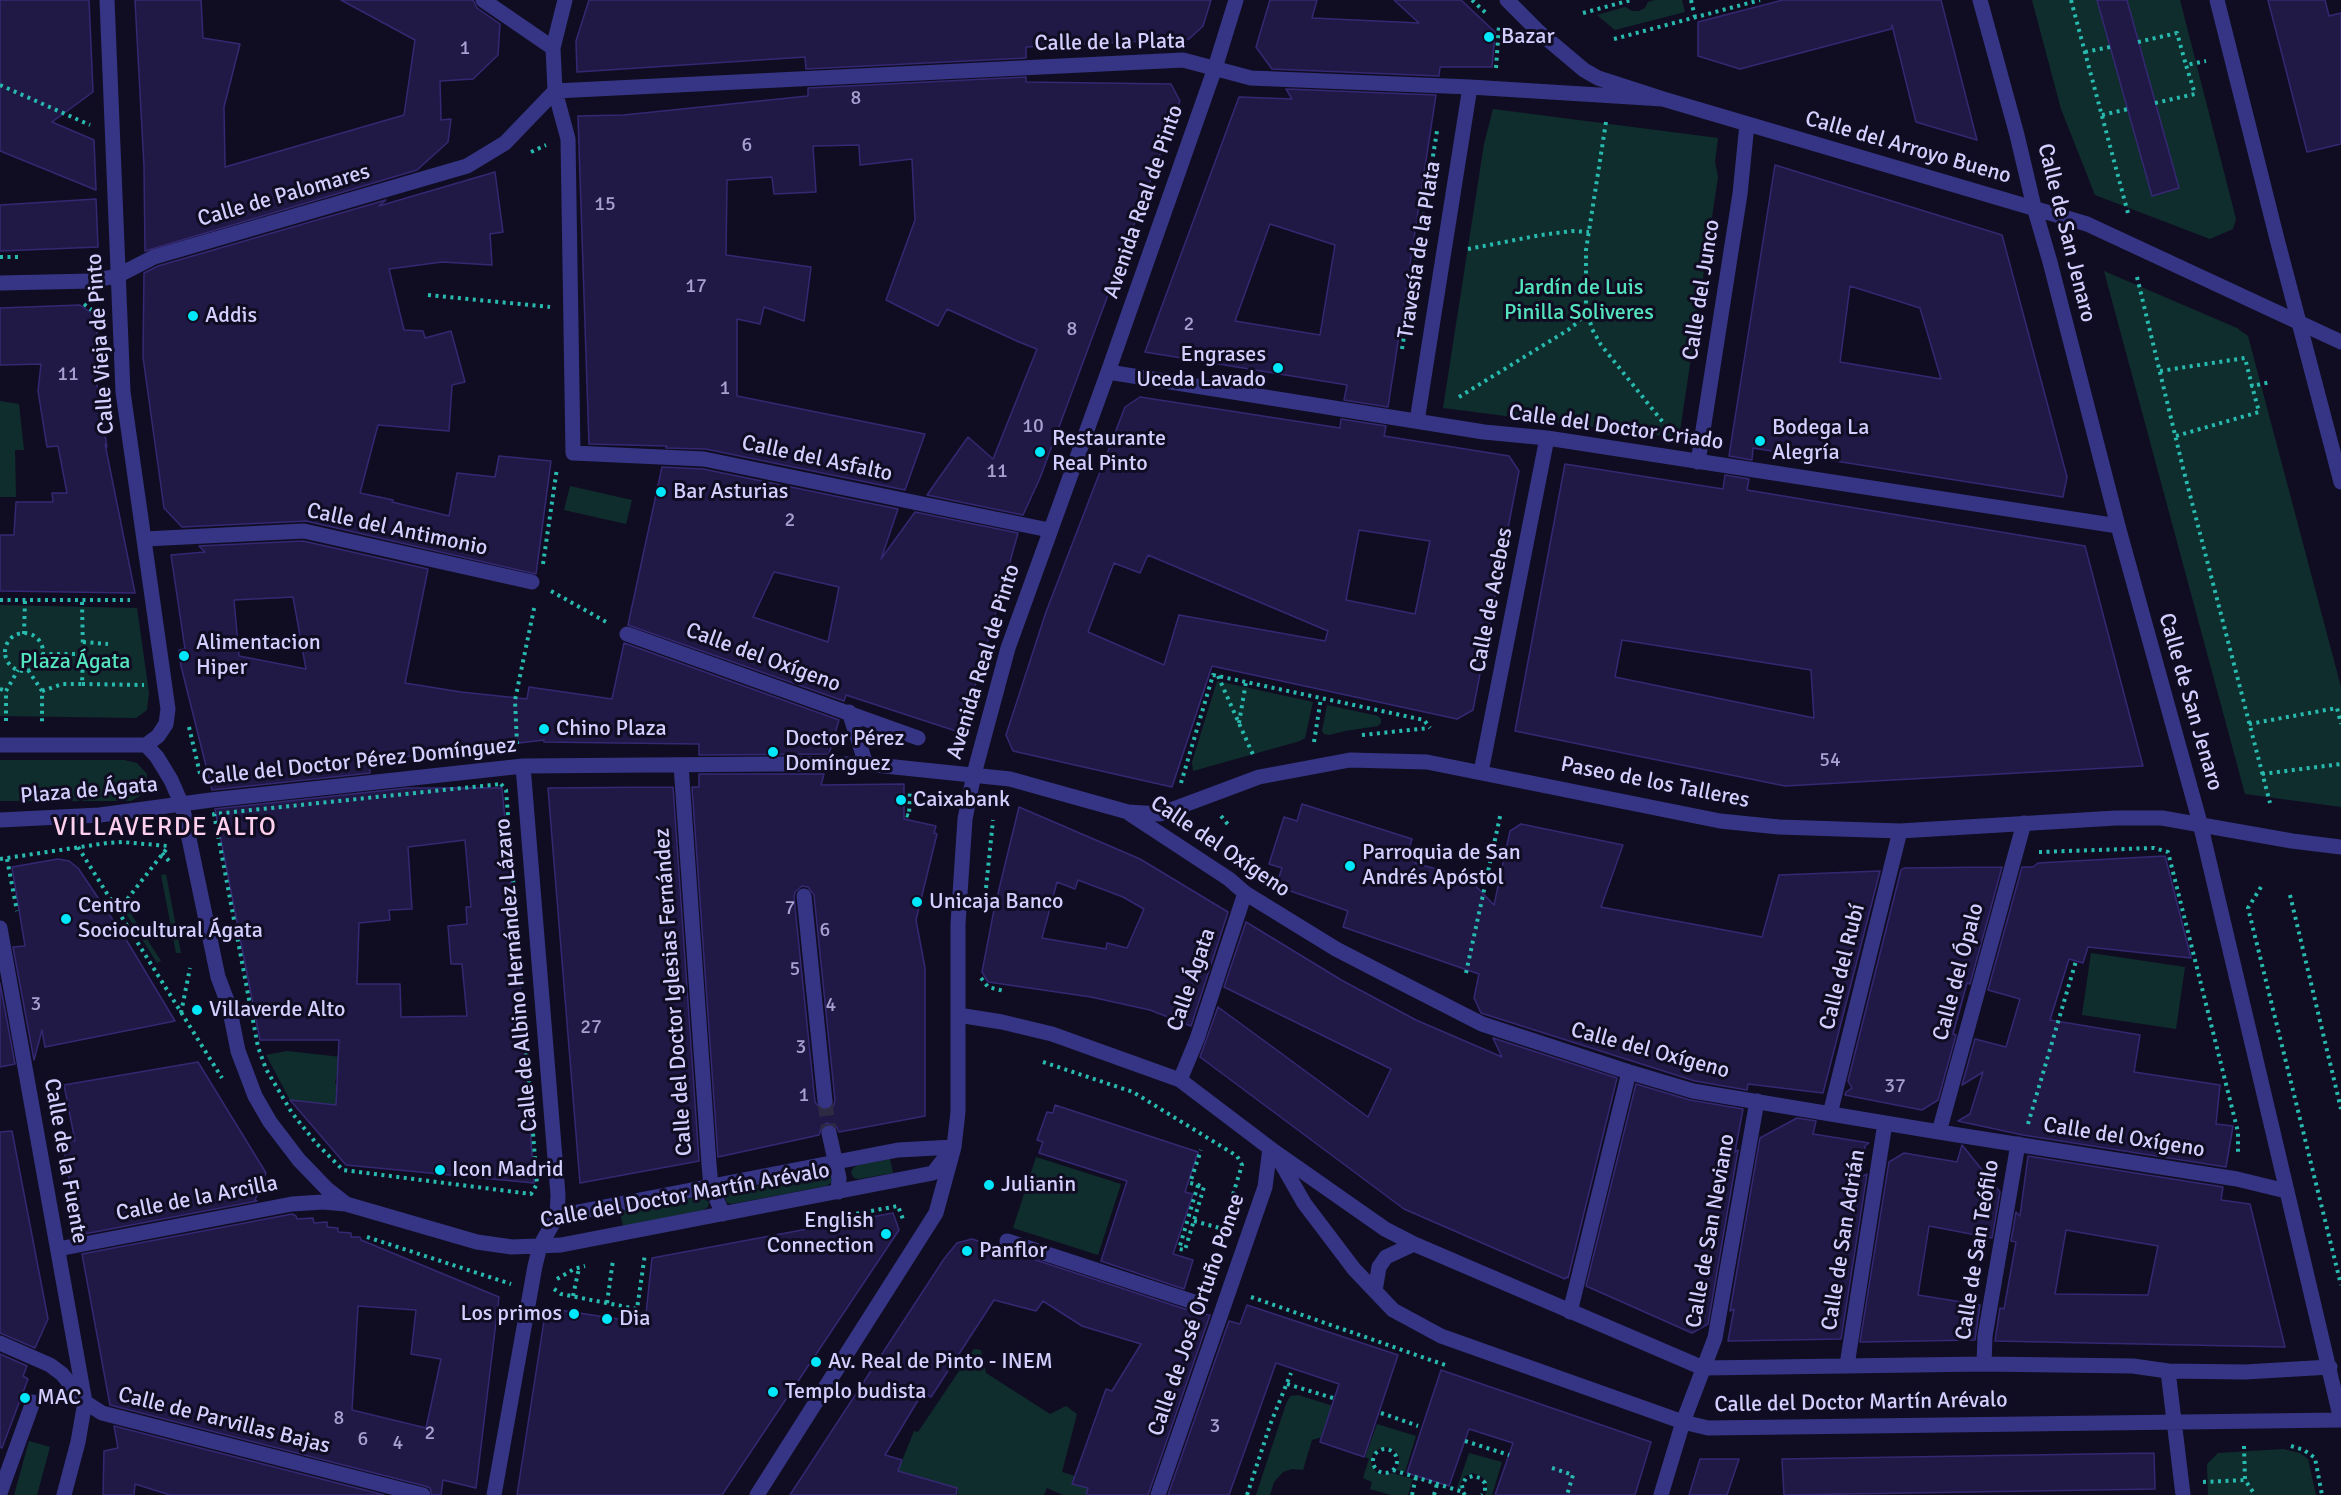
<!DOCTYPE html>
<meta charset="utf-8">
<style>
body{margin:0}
canvas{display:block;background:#100d23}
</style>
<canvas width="2341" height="1495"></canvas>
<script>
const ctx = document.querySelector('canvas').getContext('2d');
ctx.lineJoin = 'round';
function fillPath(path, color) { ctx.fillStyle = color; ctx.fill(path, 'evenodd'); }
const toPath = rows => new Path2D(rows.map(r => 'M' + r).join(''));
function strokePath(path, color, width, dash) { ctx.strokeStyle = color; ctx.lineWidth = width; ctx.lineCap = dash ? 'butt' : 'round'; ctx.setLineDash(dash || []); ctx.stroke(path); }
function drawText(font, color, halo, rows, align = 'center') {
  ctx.font = font + ' Signika,sans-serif'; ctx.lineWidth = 6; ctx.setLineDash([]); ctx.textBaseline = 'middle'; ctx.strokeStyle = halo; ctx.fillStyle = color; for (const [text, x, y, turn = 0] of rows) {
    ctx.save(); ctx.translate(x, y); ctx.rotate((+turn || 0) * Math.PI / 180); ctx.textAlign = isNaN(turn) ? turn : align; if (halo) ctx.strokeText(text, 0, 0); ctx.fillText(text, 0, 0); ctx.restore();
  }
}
fillPath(toPath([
 [1655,0,1682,0,1685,12,1615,30,1597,15,1625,7,1632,11,1639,11,1645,8,1648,2],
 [2032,0,2180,0,2236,219,2233,229,2210,239,2095,195,2061,109],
 [1493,109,1718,138,1715,162,1718,177,1679,438,1443,408,1484,144],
 [2104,271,2237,328,2248,336,2341,687,2341,807,2245,794],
 [0,401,19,404,24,450,15,450,16,497,0,497],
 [570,486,632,500,626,524,564,510],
 [0,605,137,608,149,693,147,710,136,718,0,716],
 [1217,681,1313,702,1305,738,1300,741,1193,771,1192,762],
 [1327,705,1378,716,1381,719,1381,723,1378,726,1345,731,1329,735,1324,734,1322,731],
 [0,760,124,760,137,763,147,774,147,786,140,796,131,801,0,801],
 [166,874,181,953,176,953,161,875],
 [128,909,161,961,157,963,125,912],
 [2091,953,2185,967,2176,1029,2082,1015],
 [287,1051,341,1057,335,1083,337,1084,336,1105,290,1100,266,1055],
 [1036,1157,1121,1184,1098,1255,1013,1228],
 [890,1159,893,1173,859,1179,854,1178,851,1173,853,1168,858,1165],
 [824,1173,829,1174,832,1178,831,1183,826,1186,732,1204,727,1203,725,1198,726,1193,731,1191],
 [701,1196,706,1198,709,1203,708,1207,703,1210,623,1226,620,1212],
 [974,1349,981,1350,986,1373,1050,1414,1066,1406,1077,1414,1062,1472,1075,1476,1073,1484,1088,1488,1086,1495,1063,1495,1047,1488,1044,1495,957,1495,958,1489,898,1471,914,1431,918,1432],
 [1298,1395,1333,1406,1322,1437,1312,1440,1303,1470,1292,1469,1283,1472,1274,1482,1270,1495,1256,1495,1286,1404,1290,1396],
 [1377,1424,1416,1436,1405,1472,1396,1470,1399,1465,1399,1456,1393,1449,1385,1447,1376,1450,1371,1457,1372,1466,1377,1473,1386,1475,1392,1473,1413,1479,1408,1495,1391,1495,1370,1489,1372,1482,1363,1478,1369,1459,1365,1457],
 [29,1441,50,1447,37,1495,14,1495],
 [2283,1449,2300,1453,2308,1459,2316,1495,2208,1495,2207,1464,2218,1453],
 [1469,1453,1502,1462,1492,1495,1485,1495,1487,1491,1487,1482,1481,1476,1473,1473,1465,1476,1460,1484,1460,1489,1457,1488]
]), '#0f2d2c');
const building = toPath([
 [0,0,89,0,93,92,52,122,94,140,96,190,0,151,0,0],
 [135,0,201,0,203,38,240,44,224,107,225,167,404,115,415,40,341,0,473,0,477,8,500,24,498,55,473,79,440,81,441,120,451,119,448,142,417,170,145,251,144,166,135,0],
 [589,0,1211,0,1203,26,1189,39,1026,47,1026,58,806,69,805,57,577,72,576,41,589,0],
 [1270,0,1317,0,1312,18,1419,23,1394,0,1461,0,1495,32,1492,67,1440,67,1439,76,1272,69,1256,47,1270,0],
 [1783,0,1941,0,1977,140,1916,122,1892,25,1891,29,1740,69,1698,56,1698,22,1783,0],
 [2097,0,2127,0,2179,188,2152,196,2097,0],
 [2268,0,2325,0,2329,16,2341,13,2341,144,2307,152,2268,0],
 [1026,77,1026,82,1171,84,1180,101,1040,478,1023,515,927,495,968,437,993,459,1037,349,1019,342,947,309,938,326,886,300,915,220,912,159,860,165,859,145,813,146,816,192,774,194,772,177,727,180,726,255,811,267,804,321,764,307,760,324,737,319,737,396,925,434,905,490,706,449,666,448,667,446,589,444,578,116,624,115,808,96,808,88,1026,77],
 [1286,89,1436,95,1388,407,1344,400,1347,385,1145,352,1239,97,1292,99,1286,89],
 [1270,224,1335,245,1320,335,1235,321,1270,224],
 [1775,165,2002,235,2067,477,2063,497,1753,448,1752,460,1729,456,1775,165],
 [1850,286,1920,308,1941,379,1840,362,1850,286],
 [495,172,503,232,490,234,492,265,442,262,389,269,404,330,423,331,425,338,451,331,465,382,452,385,449,431,378,425,360,493,393,500,392,502,449,516,457,473,495,477,499,456,551,461,536,574,306,521,182,527,164,508,143,357,144,273,158,266,386,200,379,206,495,172],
 [96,199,98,247,0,251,0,205,96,199],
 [80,305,97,317,97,385,107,447,105,444,135,593,0,591,0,535,14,535,16,502,53,502,52,493,67,493,58,446,47,447,38,391,41,364,0,365,0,308,80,305],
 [1140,397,1340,428,1341,419,1386,426,1384,436,1509,456,1519,471,1473,710,1457,719,1212,666,1172,787,1013,751,1006,735,1046,612,1125,407,1140,397],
 [1359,530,1430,541,1415,614,1346,600,1359,530],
 [1148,555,1328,631,1325,641,1179,615,1164,665,1088,632,1114,563,1140,573,1148,555],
 [1565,464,1723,489,1725,475,1749,479,1747,490,2085,546,2143,766,1785,786,1515,731,1565,464],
 [1622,640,1811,670,1814,718,1615,677,1622,640],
 [662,467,703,469,898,509,881,559,915,512,1018,533,962,733,846,695,844,701,628,625,662,467],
 [774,572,839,587,828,642,753,617,774,572],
 [303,541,428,569,405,683,461,692,527,699,529,687,612,699,624,643,839,720,829,754,699,755,699,744,544,742,544,740,369,761,370,773,212,790,181,666,179,650,185,649,171,555,205,552,199,546,303,541],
 [293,597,306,669,239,656,234,600,293,597],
 [699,774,824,774,821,785,904,784,904,819,936,826,934,833,937,834,916,920,925,968,925,1116,839,1132,836,1126,827,1123,822,1126,819,1135,718,1157,692,787,699,787,699,774],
 [802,886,808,887,814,895,835,1100,834,1105,827,1111,821,1110,815,1102,794,897,795,892,802,886],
 [673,787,699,1161,580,1183,548,788,673,787],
 [407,788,502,788,519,972,534,1183,346,1165,290,1100,336,1105,339,1040,260,1040,215,809,407,788],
 [465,840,471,907,466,907,467,924,448,926,451,964,462,964,467,1016,401,1017,400,984,357,984,359,923,390,920,389,910,412,909,408,847,465,840],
 [1302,804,1412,839,1407,856,1416,859,1415,863,1468,878,1494,905,1510,831,1521,824,1623,845,1601,907,1762,937,1779,875,1880,871,1823,1093,1748,1084,1747,1090,1695,1081,1481,1013,1474,998,1479,974,1343,927,1348,911,1276,886,1282,868,1269,864,1284,817,1297,821,1302,804],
 [1019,807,1140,859,1228,912,1191,1026,1150,1010,1091,997,988,982,982,972,994,910,1019,807],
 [1078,880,1123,897,1144,909,1127,948,1107,943,1106,949,1042,938,1057,882,1075,889,1078,880],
 [2165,856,2191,958,2088,947,2083,963,2069,959,2050,1020,2140,1035,2134,1072,2220,1085,2216,1124,2233,1126,2226,1167,2023,1135,1958,1121,1970,1114,1983,1072,1962,1085,1975,1039,2006,1047,2020,999,1988,990,2022,867,2033,867,2038,863,2165,856],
 [58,859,69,861,78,868,127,941,175,1021,45,1047,42,1030,34,1060,13,947,25,946,12,867,58,859],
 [2002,867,1970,984,1967,983,1953,1034,1956,1035,1938,1100,1922,1110,1845,1095,1846,1092,1852,1088,1848,1081,1901,870,1904,868,2002,867],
 [1246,922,1343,981,1416,1020,1502,1057,1493,1038,1617,1078,1568,1278,1566,1277,1565,1279,1404,1209,1200,1057,1218,1007,1368,1117,1391,1069,1224,987,1246,922],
 [0,983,15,1064,0,1067,0,983],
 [198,1062,266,1173,255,1200,257,1201,79,1235,62,1140,75,1141,64,1085,198,1062],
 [1636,1084,1690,1100,1743,1109,1735,1152,1738,1150,1708,1324,1692,1333,1586,1286,1636,1084],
 [1055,1105,1198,1152,1185,1192,1193,1194,1173,1254,1193,1260,1184,1289,1101,1261,1127,1181,1039,1153,1043,1142,1037,1140,1047,1112,1053,1113,1055,1105],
 [1797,1118,1816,1121,1813,1134,1869,1143,1865,1146,1861,1177,1867,1174,1841,1339,1728,1341,1734,1309,1730,1311,1760,1138,1797,1118],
 [12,1131,48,1319,35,1348,0,1333,0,1132,12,1131],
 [1962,1145,2000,1192,1992,1238,1929,1226,1918,1295,1980,1305,1975,1340,1860,1342,1889,1162,1904,1153,1957,1162,1962,1145],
 [2028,1156,2223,1187,2221,1200,2250,1204,2285,1347,1995,1341,2000,1308,2004,1309,2016,1242,2011,1241,2016,1212,2020,1216,2028,1156],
 [2066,1230,2158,1246,2148,1295,2055,1294,2066,1230],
 [893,1213,899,1230,722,1495,517,1495,546,1308,645,1323,652,1258,893,1213],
 [292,1214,296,1216,297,1219,313,1218,314,1223,327,1222,327,1227,338,1228,338,1232,351,1233,351,1237,360,1237,361,1240,499,1297,476,1488,443,1480,441,1495,432,1495,430,1488,425,1486,110,1405,82,1254,292,1214],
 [358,1306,416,1310,411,1354,441,1359,426,1428,352,1410,358,1306],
 [972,1239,1197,1313,1210,1315,1148,1495,1086,1495,1088,1488,1072,1484,1106,1389,1112,1391,1141,1344,1082,1326,1043,1301,1036,1311,994,1300,931,1397,923,1392,885,1455,902,1460,898,1471,957,1488,956,1495,790,1495,944,1259,957,1243,972,1239],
 [1247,1305,1398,1355,1364,1457,1320,1442,1339,1384,1276,1363,1229,1495,1168,1495,1229,1321,1240,1324,1247,1305],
 [0,1354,27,1366,23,1376,28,1379,2,1448,0,1447,0,1354],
 [1441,1370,1651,1442,1635,1495,1495,1495,1513,1443,1469,1429,1449,1486,1407,1473,1441,1370],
 [114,1426,384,1495,170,1495,135,1484,134,1495,103,1495,104,1451,118,1448,114,1426],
 [2154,1453,2155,1489,1784,1495,1782,1459,2154,1453],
 [1700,1459,1739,1459,1727,1495,1689,1495,1700,1459]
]);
fillPath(building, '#201845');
strokePath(building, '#352872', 1.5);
strokePath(toPath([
 [825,1101,829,1133]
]), '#2d2a44', 15, [15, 8]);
strokePath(toPath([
 [1472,0,1487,14],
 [1691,0,1695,17],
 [2071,0,2129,217],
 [1583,13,1631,0],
 [1614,39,1760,0],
 [2138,42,2177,33,2186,65],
 [2085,52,2110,47],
 [1496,68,1499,25],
 [0,85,90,125],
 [2155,103,2195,94,2186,65,2206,61],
 [2102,115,2128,109],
 [1606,122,1586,250,1586,307,1592,329,1601,345,1666,426],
 [531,152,546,145],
 [1468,249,1541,235,1572,231,1589,232],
 [0,257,18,257],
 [2137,277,2183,468,2270,803],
 [428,295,550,307],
 [84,304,97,314],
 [1402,349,1437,131],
 [2160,371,2245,358,2252,386,2271,382],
 [1459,397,1568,330,1578,322,1586,310],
 [2176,436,2259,412,2252,386],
 [543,564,557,468],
 [551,591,608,623],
 [0,600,130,600],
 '5 652a19 19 0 1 1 38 0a19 19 0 1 1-38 0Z',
 [24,634,25,600],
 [83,642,108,644],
 [42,654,83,654,82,601],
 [28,670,42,691,42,722],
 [1218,676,1254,757],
 [82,684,144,685],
 [0,689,6,691],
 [42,691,62,684,82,684,83,654],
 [6,721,6,691,18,670],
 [1239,723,1246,682],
 [2249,724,2337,708,2341,724],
 [189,727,201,778],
 [1362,735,1429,728],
 [1314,742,1321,698],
 [517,744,515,700,535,604],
 [2262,774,2341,764],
 [1181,783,1213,675,1424,720,1430,728],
 [501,784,506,790,537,1184,531,1194,343,1170,316,1143,292,1113,266,1069,258,1047,214,814,501,784],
 [906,815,909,816,910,790],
 [1221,816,1230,827],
 [78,847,222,1078],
 [2039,852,2154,848,2168,852,2238,1132,2238,1156],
 [162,853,169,861],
 [0,859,107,843,122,842,168,846],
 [7,859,17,911],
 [2261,887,2248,908,2341,1285],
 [986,888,993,820],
 [2290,895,2341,1109],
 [118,911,168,847],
 [1466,973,1501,812],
 [981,978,988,987,1004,991],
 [181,1013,190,968],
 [1043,1062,1133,1092,1237,1156,1242,1165,1217,1247],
 [2028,1124,2076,961],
 [1198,1185,1179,1249,1185,1250,1204,1187,1198,1185,1190,1183,1201,1150],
 [849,1215,898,1206,904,1222],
 [1194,1221,1223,1229],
 [367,1237,511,1284],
 [557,1279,574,1269,585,1266],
 [554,1289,561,1294,637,1309,645,1254],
 [573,1296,579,1268],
 [1251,1297,1445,1365],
 [607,1303,613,1260],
 [1287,1384,1333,1398],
 [1381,1413,1418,1426],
 [1465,1441,1509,1455],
 [2244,1446,2245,1480,2255,1495],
 [2291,1446,2304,1450,2315,1458,2322,1495],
 '1373 1461a12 12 0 1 1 24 0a12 12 0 1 1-24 0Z',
 [1552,1468,1573,1475,1567,1495],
 [1393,1470,1463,1492],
 [2203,1482,2245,1480],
 [1247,1495,1270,1425,1291,1373],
 [1412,1495,1416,1477],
 [1434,1495,1437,1484],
 [1465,1495,1463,1492,1462,1485,1466,1478,1473,1476,1480,1478,1485,1483,1485,1491,1482,1495]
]), '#28baae', 4, [3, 4.5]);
strokePath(toPath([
 [107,0,123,392,168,709,166,724,158,736,146,745],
 [483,0,553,48],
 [565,0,553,48,555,91,568,139,573,453,704,459,1049,530],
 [1507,0,1539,32,1584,70,1598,78,1663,99,2087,224,2341,342],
 [2217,0,2277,239,2341,482],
 [555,91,1183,60,1251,78,1470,87,1663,99],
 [0,283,91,281,117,276,154,257,467,166,505,143,555,91],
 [1108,372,1484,432,1547,438,2118,526],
 [1417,421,1470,87],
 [1698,462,1740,194,1747,124],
 [145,539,304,531,532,582],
 [627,634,918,738],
 [849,712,866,764],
 [0,745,146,745,157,757,171,780,182,805,218,977,229,1006,238,1051,255,1096,270,1122,299,1160,327,1189,346,1204,477,1242,512,1247,561,1245,933,1173,950,1151],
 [681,765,709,1164,711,1187,723,1214],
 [1481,772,1547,438],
 [1130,814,1229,879,1245,893,1336,949,1396,980,1482,1024,1629,1072,1693,1091,1939,1132,2237,1179,2286,1191],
 [0,820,100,815,211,800,523,766,774,764,866,764,1010,779,1128,812,1160,814,1259,777,1350,760,1427,762,1720,821,1779,827,1900,831,2116,818,2162,818,2292,841,2341,847],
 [804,896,825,1101],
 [0,928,85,1402,78,1442,64,1495],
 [958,1015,1002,1022,1052,1034,1180,1080,1275,1152,1385,1229,1414,1244,1703,1368,1984,1364,2133,1366,2168,1371,2245,1372,2330,1367],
 [1180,1080,1197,1039,1245,893],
 [1830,1114,1900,831],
 [1939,1132,2024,823],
 [829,1133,839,1178,838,1192],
 [1275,1152,1304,1203,1354,1269,1393,1310,1441,1336,1683,1422,1708,1428,2341,1420,2200,823,2118,526,2050,262,2034,207,2017,135,1980,0],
 [557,1216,898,1150,954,1147],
 [1007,1241,1200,1304],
 [58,1249,292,1204,323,1202,346,1204],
 [1375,1291,1379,1267,1386,1257,1414,1244],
 [1570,1312,1629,1072],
 [0,1343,50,1365,62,1374,85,1402,102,1413,423,1495],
 [1984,1364,1985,1336,2018,1144],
 [1847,1365,1885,1123],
 [2168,1371,2183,1495],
 [0,1493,33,1402],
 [494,1495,535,1266,540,1246,557,1216,558,1195,523,766],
 [757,1495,936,1213,954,1147,958,1112,958,924,965,819,974,774,1008,648,1108,372,1215,68,1236,0],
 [1158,1495,1265,1187,1270,1148],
 [1661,1495,1683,1422,1715,1338,1757,1101]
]), '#363585', 15);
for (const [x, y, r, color] of [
 [1489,37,6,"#00e6fa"],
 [193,316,6,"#00e6fa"],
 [1278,368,6,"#00e6fa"],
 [1760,441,6,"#00e6fa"],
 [1040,452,6,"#00e6fa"],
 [661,492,6,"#00e6fa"],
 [184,656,6,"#00e6fa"],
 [544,729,6,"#00e6fa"],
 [773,752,6,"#00e6fa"],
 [901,800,6,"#00e6fa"],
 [1350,866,6,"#00e6fa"],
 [917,902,6,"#00e6fa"],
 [66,919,6,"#00e6fa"],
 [197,1010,6,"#00e6fa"],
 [440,1170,6,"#00e6fa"],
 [989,1185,6,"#00e6fa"],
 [886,1234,6,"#00e6fa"],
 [967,1251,6,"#00e6fa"],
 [574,1314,6,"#00e6fa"],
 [607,1319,6,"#00e6fa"],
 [816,1362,6,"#00e6fa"],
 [773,1392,6,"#00e6fa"],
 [25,1398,6,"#00e6fa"]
]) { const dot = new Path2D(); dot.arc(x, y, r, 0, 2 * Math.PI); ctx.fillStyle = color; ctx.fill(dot); strokePath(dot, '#100d23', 2); }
drawText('20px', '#a6a1d0', null, [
 ["1",465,49],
 ["8",856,99],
 ["6",747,146],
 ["15",605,205],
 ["17",696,287],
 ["2",1189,325],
 ["8",1072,330],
 ["11",68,375],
 ["1",725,389],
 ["10",1033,427],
 ["11",997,472],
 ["2",790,521],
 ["54",1830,761],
 ["7",790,909],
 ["6",825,931],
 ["5",795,970],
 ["3",36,1005],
 ["4",831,1006],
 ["27",591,1028],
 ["3",801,1048],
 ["37",1895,1087],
 ["1",804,1096],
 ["8",339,1419],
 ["3",1215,1427],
 ["2",430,1434],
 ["6",363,1440],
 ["4",398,1444]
]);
drawText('22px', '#d3cfff', '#100d23', [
 ["Bazar",1501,37],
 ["Addis",205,316],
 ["Engrases",1266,355,"right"],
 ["Uceda Lavado",1266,380,"right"],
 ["Bodega La",1772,428],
 ["Alegría",1772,453],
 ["Restaurante",1052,439],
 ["Real Pinto",1052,464],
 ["Bar Asturias",673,492],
 ["Alimentacion",196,643],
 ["Hiper",196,668],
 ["Chino Plaza",556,729],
 ["Doctor Pérez",785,739],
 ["Domínguez",785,764],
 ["Caixabank",913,800],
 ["Parroquia de San",1362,853],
 ["Andrés Apóstol",1362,878],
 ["Unicaja Banco",929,902],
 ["Centro",78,906],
 ["Sociocultural Ágata",78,931],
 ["Villaverde Alto",209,1010],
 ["Icon Madrid",452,1170],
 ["Julianin",1001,1185],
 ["English",874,1221,"right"],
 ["Connection",874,1246,"right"],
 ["Panflor",979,1251],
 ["Los primos",562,1314,"right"],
 ["Dia",619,1319],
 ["Av. Real de Pinto - INEM",828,1362],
 ["Templo budista",785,1392],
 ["MAC",37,1398]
], 'left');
drawText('22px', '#d3cfff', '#100d23', [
 ["Calle de la Plata",1110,43,-1],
 ["Calle del Arroyo Bueno",1908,148,16],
 ["Calle de Palomares",284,196,-16],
 ["Avenida Real de Pinto",1144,202,-71],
 ["Calle de San Jenaro",2066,233,76],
 ["Travesía de la Plata",1420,250,-81],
 ["Calle del Junco",1702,290,-81],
 ["Calle Vieja de Pinto",101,344,-94],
 ["Calle del Doctor Criado",1616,428,8],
 ["Calle del Asfalto",817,459,12],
 ["Calle del Antimonio",397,530,12],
 ["Calle de Acebes",1492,600,-79],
 ["Calle del Oxígeno",763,658,20],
 ["Avenida Real de Pinto",984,662,-73],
 ["Calle de San Jenaro",2190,702,74],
 ["Calle del Doctor Pérez Domínguez",359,762,-6],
 ["Paseo de los Talleres",1655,783,11],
 ["Plaza de Ágata",89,791,-5],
 ["Calle del Oxígeno",1220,847,34],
 ["Calle del Rubí",1843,967,-76],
 ["Calle del Ópalo",1959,972,-75],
 ["Calle de Albino Hernández Lázaro",517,975,-95],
 ["Calle Ágata",1192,980,-71],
 ["Calle del Doctor Iglesias Fernández",674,992,-94],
 ["Calle del Oxígeno",1650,1051,15],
 ["Calle del Oxígeno",2124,1138,9],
 ["Calle de la Fuente",65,1161,80],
 ["Calle del Doctor Martín Arévalo",685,1196,-10],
 ["Calle de la Arcilla",197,1199,-11],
 ["Calle de San Neviano",1711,1231,-80],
 ["Calle de San Adrián",1844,1240,-81],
 ["Calle de San Teófilo",1978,1250,-81],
 ["Calle de José Ortuño Ponce",1197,1315,-71],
 ["Calle del Doctor Martín Arévalo",1861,1403,-1],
 ["Calle de Parvillas Bajas",224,1421,14]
]);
drawText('22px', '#54e5be', '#100d23', [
 ["Jardín de Luis",1579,288],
 ["Pinilla Soliveres",1579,313],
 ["Plaza Ágata",75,662]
]);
ctx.letterSpacing = '1.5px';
drawText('26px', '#ffd1ef', '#100d23', [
 ["VILLAVERDE ALTO",165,828]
]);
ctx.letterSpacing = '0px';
</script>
